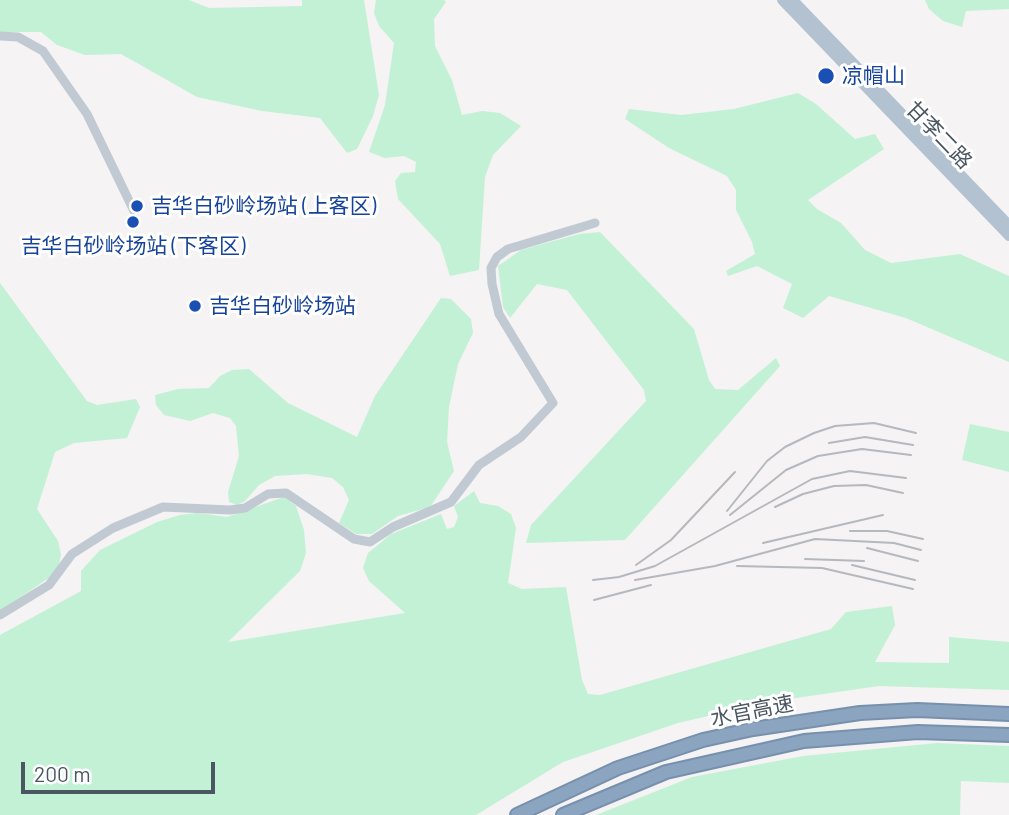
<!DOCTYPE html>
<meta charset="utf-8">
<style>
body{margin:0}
#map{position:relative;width:1009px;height:815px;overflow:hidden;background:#f5f3f3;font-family:Barlow,sans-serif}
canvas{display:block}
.scale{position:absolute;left:21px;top:762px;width:194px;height:32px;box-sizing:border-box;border:4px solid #4a5661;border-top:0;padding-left:9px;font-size:21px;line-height:24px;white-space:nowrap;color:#4a5661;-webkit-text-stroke:5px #fff;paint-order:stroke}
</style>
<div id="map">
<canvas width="1009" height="815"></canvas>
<div class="scale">200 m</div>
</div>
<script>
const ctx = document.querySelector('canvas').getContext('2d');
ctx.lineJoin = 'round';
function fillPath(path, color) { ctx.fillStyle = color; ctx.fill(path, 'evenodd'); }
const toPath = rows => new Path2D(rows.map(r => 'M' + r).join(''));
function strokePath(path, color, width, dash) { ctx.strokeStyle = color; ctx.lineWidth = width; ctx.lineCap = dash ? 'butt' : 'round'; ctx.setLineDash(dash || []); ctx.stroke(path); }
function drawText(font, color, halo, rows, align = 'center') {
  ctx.font = font + ' Barlow,"Noto Sans SC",sans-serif'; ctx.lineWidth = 6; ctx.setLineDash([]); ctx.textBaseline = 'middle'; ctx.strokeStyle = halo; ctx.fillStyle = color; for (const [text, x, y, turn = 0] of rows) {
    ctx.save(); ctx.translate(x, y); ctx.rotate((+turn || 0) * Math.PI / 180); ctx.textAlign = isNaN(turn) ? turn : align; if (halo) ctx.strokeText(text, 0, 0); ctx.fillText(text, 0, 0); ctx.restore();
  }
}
fillPath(toPath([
 [0,0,189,0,209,8,302,6,302,0,364,0,379,95,373,116,357,149,347,153,320,118,262,111,197,97,121,54,85,55,57,45,41,32,0,32],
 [376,0,444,0,446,2,434,19,435,46,452,80,462,115,482,111,500,113,521,126,493,155,485,177,479,270,450,276,440,244,398,199,395,181,401,173,415,172,416,162,404,156,385,158,369,152,385,105,394,43,379,26,374,13],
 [925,0,1009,0,1009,9,966,11,962,27,943,21,929,9],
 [798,93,816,104,855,139,875,134,884,149,808,200,817,209,841,223,865,250,891,263,960,254,1009,276,1009,362,906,318,829,296,803,318,783,308,792,284,757,266,728,276,726,271,755,254,752,242,736,210,736,190,727,176,669,148,625,119,629,109,681,115,734,109],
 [600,232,694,329,709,380,715,389,738,390,776,358,780,366,625,540,526,543,531,525,646,401,644,390,567,290,537,284,510,318,503,307,498,266,521,250,579,234],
 [0,283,87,401,97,405,136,399,140,407,127,438,74,443,55,452,37,509,58,541,61,554,59,565,53,575,0,611],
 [441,298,451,299,471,319,473,333,458,364,449,407,447,442,454,471,430,507,398,516,372,534,356,534,339,523,349,500,343,487,332,478,307,474,275,476,259,485,245,501,237,505,229,502,228,492,239,456,236,426,230,418,213,413,190,421,164,415,156,405,155,395,178,389,209,388,220,376,232,370,249,369,288,403,357,437,375,396],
 [970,424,1009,432,1009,472,962,460],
 [474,491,480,503,498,506,511,514,516,528,508,583,522,589,566,587,582,680,588,694,600,695,831,629,846,612,892,606,895,625,875,662,949,663,949,637,1009,642,1009,690,879,686,768,702,678,723,563,762,476,815,0,815,0,635,81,591,81,571,100,550,157,522,180,515,198,513,227,517,284,497,296,506,304,530,306,553,300,571,228,642,405,613,369,581,363,568,368,553,391,534,441,514,447,529,454,527,458,517,454,506],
 [937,743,1009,746,1009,783,961,781,960,815,596,815,692,777,803,756]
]), '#c3f1d5');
const highway = toPath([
 [517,815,618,768,703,740,753,729,860,713,917,710,1009,714],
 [563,815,666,772,804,741,918,732,1009,735]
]);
strokePath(highway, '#7690ad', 16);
strokePath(toPath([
 [0,36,18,37,43,51,87,114,134,211],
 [0,615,49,585,72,554,113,528,163,507,230,510,245,508,268,494,286,493,354,539,370,542,393,527,451,502,479,465,521,437,553,403,499,314,492,284,491,268,497,257,508,249,595,223]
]), '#c1cad2', 9);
strokePath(toPath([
 [782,0,1009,236],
 [793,0,1009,225]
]), '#b3c2d1', 10);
strokePath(highway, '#8ba5c1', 12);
strokePath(toPath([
 [829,443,865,437,913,445],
 [775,507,803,494,834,486,866,485,903,493],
 [727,511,767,461,785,447,814,433,835,426,874,423,916,433],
 [730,515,786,470,818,456,862,449,911,455],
 [850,531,887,531,923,539],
 [763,543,883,515],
 [867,548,918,561],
 [805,559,864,561],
 [636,565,671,540,735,472],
 [852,565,915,580],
 [737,566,822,568,913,589],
 [593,580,619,577,655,566,812,479,850,471,906,478],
 [635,580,715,566,815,539,894,543,921,550],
 [594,600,651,585]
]), '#b5b8bd', 2);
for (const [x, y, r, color] of [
 [826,76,9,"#1a4fb4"],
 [137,206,7,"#1a4fb4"],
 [133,222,7,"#1a4fb4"],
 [195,306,7,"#1a4fb4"]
]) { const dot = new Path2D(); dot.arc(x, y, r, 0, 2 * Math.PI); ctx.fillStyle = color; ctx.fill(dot); strokePath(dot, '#fff', 2.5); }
drawText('21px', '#164399', '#fff', [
 ["凉帽山",842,76],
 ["吉华白砂岭场站 (上客区)",151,206],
 ["吉华白砂岭场站 (下客区)",133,246,"center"],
 ["吉华白砂岭场站",209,306]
], 'left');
drawText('21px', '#4a5661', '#fff', [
 ["甘李二路",939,135,46],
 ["水官高速",752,711,-11]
]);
</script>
